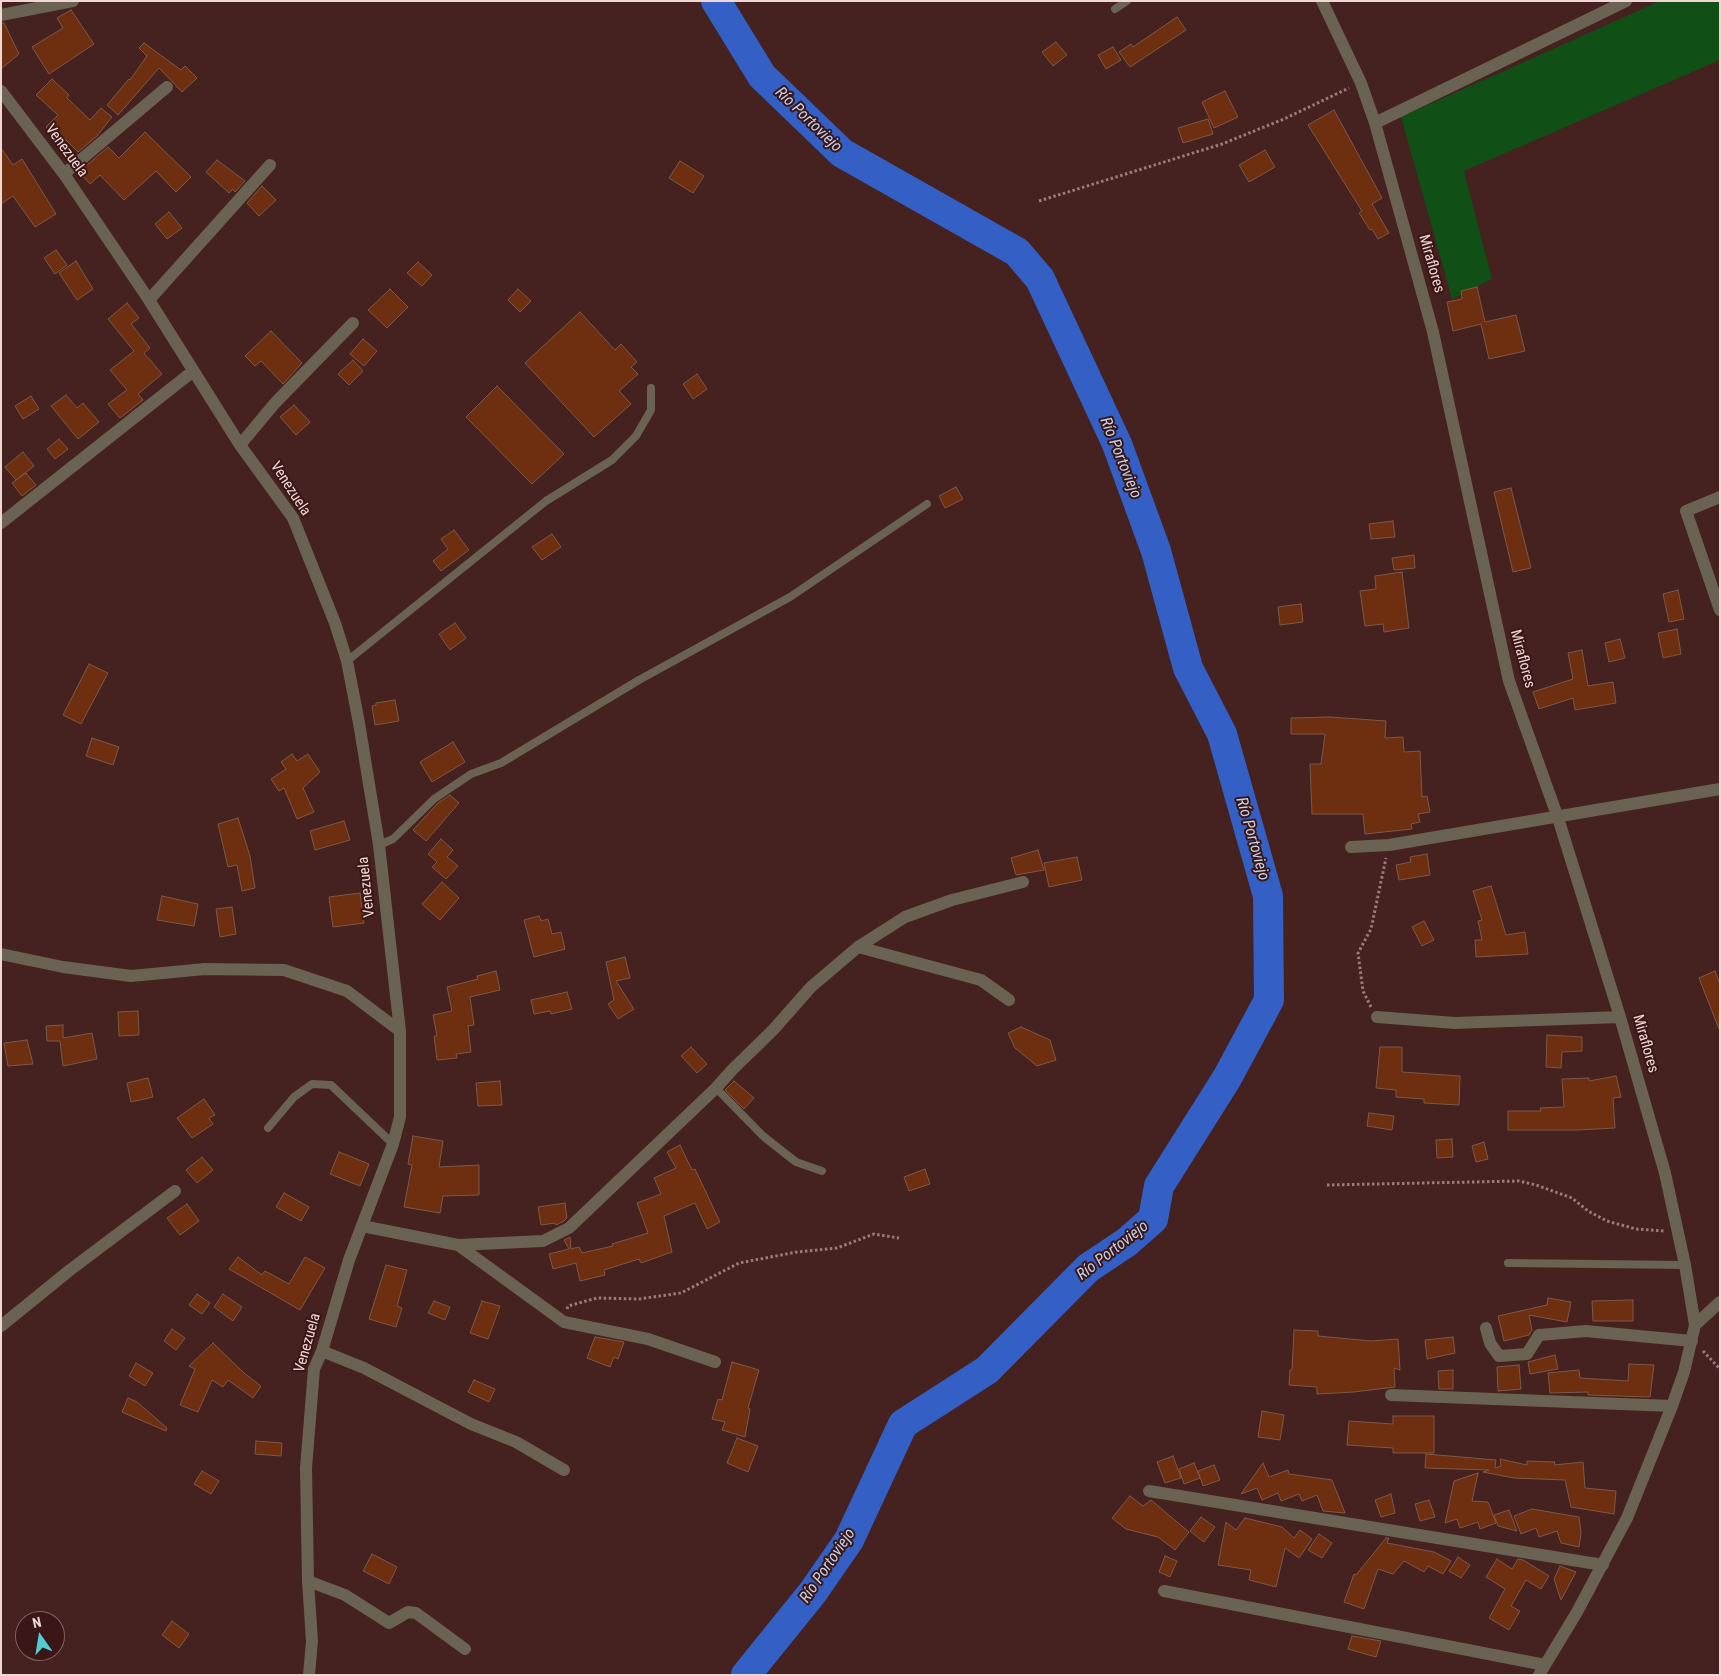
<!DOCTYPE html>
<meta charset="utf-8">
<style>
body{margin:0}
#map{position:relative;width:1721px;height:1676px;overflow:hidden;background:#45211f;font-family:"Roboto Condensed",sans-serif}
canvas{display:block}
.frame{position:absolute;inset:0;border:2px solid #efd7d4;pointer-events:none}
.north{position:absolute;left:15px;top:1611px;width:50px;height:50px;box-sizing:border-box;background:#3a1716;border:1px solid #826462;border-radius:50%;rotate:347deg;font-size:14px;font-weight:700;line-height:20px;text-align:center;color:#efd7d4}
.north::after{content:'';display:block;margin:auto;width:18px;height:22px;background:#52cbd7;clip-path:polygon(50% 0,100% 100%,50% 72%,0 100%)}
</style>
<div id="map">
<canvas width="1721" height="1676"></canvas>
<div class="frame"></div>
<div class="north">N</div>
</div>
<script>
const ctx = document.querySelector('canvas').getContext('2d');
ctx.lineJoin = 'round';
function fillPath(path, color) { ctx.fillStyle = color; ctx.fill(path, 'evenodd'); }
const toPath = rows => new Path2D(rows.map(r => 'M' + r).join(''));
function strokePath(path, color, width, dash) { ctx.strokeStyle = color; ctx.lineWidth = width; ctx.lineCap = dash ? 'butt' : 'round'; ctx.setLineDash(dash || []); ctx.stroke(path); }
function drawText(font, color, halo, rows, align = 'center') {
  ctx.font = font + ' "Roboto Condensed",sans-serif'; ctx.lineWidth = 4; ctx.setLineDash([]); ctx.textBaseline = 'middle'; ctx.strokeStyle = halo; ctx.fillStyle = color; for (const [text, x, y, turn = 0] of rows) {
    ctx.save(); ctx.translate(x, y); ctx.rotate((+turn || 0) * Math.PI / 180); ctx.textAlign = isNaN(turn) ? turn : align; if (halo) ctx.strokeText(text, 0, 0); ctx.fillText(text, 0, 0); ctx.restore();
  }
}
fillPath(toPath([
 [1660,1,1720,1,1720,60,1464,171,1492,279,1452,299,1401,117]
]), '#104f15');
strokePath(toPath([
 [716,1,762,76,842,153,1017,252,1040,279,1117,444,1156,551,1188,668,1222,734,1268,896,1269,1000,1227,1078,1159,1186,1153,1219,1127,1242,1088,1268,987,1370,903,1424,849,1540,813,1592,746,1675]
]), '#345fc4', 30);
const building = toPath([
 [71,10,94,44,49,74,32,47,63,28,57,18,71,10],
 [1177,17,1186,30,1130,67,1119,52,1131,44,1133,47,1177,17],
 [1,23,4,23,19,54,1,69,1,23],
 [1056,42,1067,55,1053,66,1042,52,1056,42],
 [144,43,181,70,185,66,197,78,182,92,159,68,118,115,107,105,129,79,130,80,147,56,139,48,144,43],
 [1113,47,1121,60,1106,69,1098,55,1113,47],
 [52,79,69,95,67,98,90,120,101,108,112,117,97,136,78,152,63,137,60,140,46,127,58,115,36,95,52,79],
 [1225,91,1238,117,1214,128,1202,102,1225,91],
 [1334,110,1382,198,1372,204,1389,233,1378,239,1372,229,1370,230,1359,213,1362,211,1308,125,1334,110],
 [1208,119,1213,134,1183,143,1178,128,1208,119],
 [145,132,191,177,176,192,156,171,124,200,100,175,90,184,79,172,108,147,119,158,145,132],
 [1,148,13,165,22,159,56,214,35,227,13,196,1,204,1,148],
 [1265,150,1275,167,1249,182,1239,165,1265,150],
 [217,160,245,181,235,192,233,189,229,193,206,172,217,160],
 [680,161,704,176,693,193,669,178,680,161],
 [262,186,276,200,259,216,247,203,262,186],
 [169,212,182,228,167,239,155,224,169,212],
 [56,250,67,265,55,274,44,258,56,250],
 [76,261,93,289,77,300,59,273,76,261],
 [418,262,432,275,422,286,407,273,418,262],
 [1477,287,1485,322,1516,315,1525,351,1489,359,1481,324,1453,331,1447,302,1462,299,1461,291,1477,287],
 [390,289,408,307,387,328,368,310,390,289],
 [518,289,531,301,520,312,508,300,518,289],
 [127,303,139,318,131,324,150,348,144,353,162,374,138,394,143,400,120,418,108,404,127,390,110,370,134,351,108,319,127,303],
 [580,312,615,350,621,344,637,362,631,367,638,374,619,391,631,404,594,437,525,363,580,312],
 [271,331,302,363,283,384,261,361,255,366,245,356,271,331],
 [363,339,377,351,364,366,350,354,363,339],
 [353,360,363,371,349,385,338,374,353,360],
 [697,374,707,389,693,399,683,384,697,374],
 [497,386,564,454,532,484,466,417,497,386],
 [66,395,77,408,83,403,99,422,78,439,51,406,66,395],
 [31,396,39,409,23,419,15,406,31,396],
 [294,405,310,422,296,435,280,417,294,405],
 [59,439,68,449,55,459,47,449,59,439],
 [23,452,34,466,16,480,5,467,23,452],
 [26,473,36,485,22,496,12,483,26,473],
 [956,487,963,499,945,508,939,496,956,487],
 [1511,488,1531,568,1513,572,1494,492,1511,488],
 [1393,521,1395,537,1371,539,1369,524,1393,521],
 [454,530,469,550,441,571,433,561,448,549,441,539,454,530],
 [552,534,561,547,542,560,532,547,552,534],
 [1414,555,1415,568,1394,570,1392,558,1414,555],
 [1402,572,1409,628,1384,632,1383,624,1365,626,1360,591,1376,589,1375,576,1402,572],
 [1678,590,1684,619,1669,622,1663,594,1678,590],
 [1301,604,1303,622,1280,625,1278,607,1301,604],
 [455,623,466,638,450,650,439,634,455,623],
 [1677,629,1681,654,1663,658,1658,633,1677,629],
 [1620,639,1625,658,1609,662,1605,643,1620,639],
 [1582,650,1588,686,1613,682,1616,703,1575,710,1573,698,1539,709,1533,692,1573,679,1568,653,1582,650],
 [89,664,108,673,81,724,63,715,89,664],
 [395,700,399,721,375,725,372,706,376,705,376,703,395,700],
 [1330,717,1386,721,1385,738,1403,737,1404,752,1420,751,1422,797,1427,796,1430,812,1418,814,1420,822,1411,824,1412,829,1365,834,1363,814,1312,814,1310,764,1321,764,1325,734,1291,734,1291,718,1330,717],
 [92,738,119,747,113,765,86,756,92,738],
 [453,742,465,762,432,782,420,762,453,742],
 [292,754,297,761,308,754,320,772,303,788,314,812,297,819,284,788,279,791,271,779,286,769,281,762,292,754],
 [450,795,459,803,426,841,413,830,438,803,450,795],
 [238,818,250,856,255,888,242,891,237,865,228,867,218,824,238,818],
 [344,821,350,840,315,850,310,831,344,821],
 [441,839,453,850,447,857,458,866,446,879,432,867,437,862,428,854,441,839],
 [1038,850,1044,870,1016,875,1011,858,1038,850],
 [1427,854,1430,875,1399,880,1396,865,1411,862,1410,857,1427,854],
 [1077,857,1082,880,1049,887,1044,863,1077,857],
 [442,882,459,898,440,920,422,904,442,882],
 [1491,886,1506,935,1525,932,1528,954,1476,957,1475,940,1482,940,1478,921,1482,920,1473,891,1491,886],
 [360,893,364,923,333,927,329,897,360,893],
 [162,896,198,904,194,926,157,920,162,896],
 [232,907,236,934,220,937,216,909,232,907],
 [539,916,541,921,548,919,552,934,561,932,565,949,534,957,524,920,539,916],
 [1424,921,1434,940,1422,946,1412,927,1424,921],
 [625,957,630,978,616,981,634,1009,618,1019,608,1004,614,1000,606,962,625,957],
 [496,971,500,990,470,997,474,1025,468,1026,471,1052,456,1054,457,1058,437,1060,434,1036,437,1036,433,1015,452,1011,447,987,478,979,477,976,496,971],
 [1715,971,1720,984,1719,1029,1699,978,1715,971],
 [567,992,572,1009,551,1014,550,1011,534,1014,531,1000,567,992],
 [138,1011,139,1035,119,1036,118,1012,138,1011],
 [63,1025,63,1038,92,1033,97,1059,63,1066,60,1041,47,1041,46,1026,63,1025],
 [1021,1027,1050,1040,1056,1060,1037,1066,1015,1048,1008,1033,1021,1027],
 [1547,1035,1582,1037,1582,1051,1562,1052,1561,1068,1546,1067,1547,1035],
 [27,1040,33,1064,8,1066,4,1043,27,1040],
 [691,1047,707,1064,697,1073,681,1056,691,1047],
 [1380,1047,1402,1047,1402,1072,1460,1076,1459,1105,1424,1103,1424,1099,1396,1097,1396,1090,1376,1088,1380,1047],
 [1616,1076,1621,1097,1613,1098,1615,1128,1577,1130,1508,1130,1508,1111,1541,1111,1540,1108,1564,1107,1562,1079,1589,1078,1589,1081,1616,1076],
 [148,1078,153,1097,131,1102,127,1083,148,1078],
 [500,1081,502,1105,478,1106,476,1083,500,1081],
 [734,1081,754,1098,744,1109,725,1090,734,1081],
 [204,1099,215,1115,209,1118,213,1124,192,1138,177,1118,204,1099],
 [1369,1113,1394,1116,1392,1130,1367,1126,1369,1113],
 [413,1136,443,1141,439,1167,479,1165,479,1195,443,1196,440,1213,404,1207,412,1165,408,1164,413,1136],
 [1452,1139,1453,1157,1437,1158,1436,1140,1452,1139],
 [1484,1142,1488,1159,1476,1162,1472,1146,1484,1142],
 [680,1145,692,1170,695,1169,720,1222,707,1229,695,1203,664,1216,672,1252,641,1263,639,1259,604,1270,605,1275,580,1281,576,1263,553,1269,549,1254,569,1249,564,1240,570,1237,571,1249,579,1247,582,1253,613,1246,612,1244,648,1233,637,1203,661,1194,654,1178,676,1168,667,1152,680,1145],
 [339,1152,369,1164,360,1186,330,1174,339,1152],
 [202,1157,213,1170,197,1183,186,1170,202,1157],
 [925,1169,930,1184,909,1191,904,1177,925,1169],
 [284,1193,309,1207,301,1221,276,1207,284,1193],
 [565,1203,567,1218,564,1221,556,1225,555,1223,541,1225,538,1207,565,1203],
 [187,1204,199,1221,180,1235,167,1218,187,1204],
 [238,1257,262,1275,265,1271,289,1284,305,1257,325,1268,300,1310,229,1269,238,1257],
 [386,1265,407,1270,397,1306,402,1308,396,1327,369,1319,386,1265],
 [197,1294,210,1303,202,1314,189,1305,197,1294],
 [223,1294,242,1307,233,1321,214,1307,223,1294],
 [1548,1298,1571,1302,1567,1322,1529,1315,1532,1330,1529,1335,1504,1341,1498,1316,1547,1305,1548,1298],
 [1633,1300,1633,1321,1593,1321,1592,1301,1633,1300],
 [434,1301,450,1307,445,1320,428,1313,434,1301],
 [482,1301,500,1306,488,1339,470,1333,482,1301],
 [172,1329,185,1338,176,1350,164,1341,172,1329],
 [1294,1330,1318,1331,1318,1336,1371,1341,1398,1339,1400,1370,1394,1368,1395,1387,1354,1392,1317,1394,1317,1387,1289,1385,1290,1370,1292,1370,1294,1330],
 [595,1337,624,1342,618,1359,614,1357,610,1367,587,1358,595,1337],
 [1453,1337,1455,1353,1427,1359,1425,1340,1453,1337],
 [213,1343,244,1373,261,1386,253,1398,228,1380,223,1387,212,1380,198,1412,180,1405,195,1369,189,1366,213,1343],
 [1555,1355,1558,1369,1530,1374,1528,1362,1555,1355],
 [732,1362,759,1370,748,1408,750,1409,745,1437,722,1430,725,1422,712,1419,718,1399,722,1400,732,1362],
 [136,1363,153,1373,145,1386,129,1376,136,1363],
 [1629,1364,1654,1365,1650,1397,1588,1395,1588,1392,1550,1393,1548,1373,1579,1370,1580,1378,1628,1381,1629,1364],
 [1519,1365,1521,1389,1498,1391,1497,1367,1519,1365],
 [1453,1370,1453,1389,1439,1389,1438,1371,1453,1370],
 [474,1380,495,1389,489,1402,468,1392,474,1380],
 [128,1398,137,1402,167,1428,166,1431,122,1412,128,1398],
 [1262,1411,1284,1415,1280,1440,1258,1437,1262,1411],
 [1393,1416,1434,1416,1434,1453,1393,1453,1393,1448,1347,1445,1349,1421,1393,1424,1393,1416],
 [737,1438,758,1446,748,1472,727,1463,737,1438],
 [256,1441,282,1443,281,1456,255,1454,256,1441],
 [1426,1454,1496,1460,1495,1468,1501,1466,1500,1459,1527,1465,1527,1461,1555,1462,1554,1465,1583,1462,1585,1488,1616,1491,1614,1514,1571,1507,1565,1480,1514,1478,1483,1472,1489,1470,1425,1468,1426,1454],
 [1173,1456,1181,1478,1165,1483,1157,1462,1173,1456],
 [1194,1463,1200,1478,1184,1484,1179,1469,1194,1463],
 [1263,1463,1269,1477,1288,1470,1289,1474,1332,1480,1345,1513,1323,1511,1317,1495,1302,1501,1299,1494,1281,1501,1278,1493,1262,1500,1257,1488,1241,1494,1263,1463],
 [1214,1465,1220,1480,1203,1486,1198,1471,1214,1465],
 [202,1471,219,1481,211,1494,194,1484,202,1471],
 [1478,1473,1472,1501,1488,1502,1496,1523,1480,1529,1478,1522,1460,1528,1457,1519,1445,1523,1454,1481,1478,1473],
 [1391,1494,1395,1513,1381,1517,1375,1500,1391,1494],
 [1130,1496,1143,1506,1151,1500,1189,1532,1175,1550,1158,1537,1126,1529,1112,1518,1130,1496],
 [1429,1500,1435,1517,1420,1521,1415,1504,1429,1500],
 [1532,1509,1579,1517,1581,1533,1579,1547,1561,1543,1557,1531,1539,1537,1536,1528,1521,1534,1514,1516,1532,1509],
 [1509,1510,1517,1531,1498,1526,1494,1515,1509,1510],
 [1201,1517,1215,1527,1204,1542,1190,1531,1201,1517],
 [1245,1518,1282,1527,1294,1538,1300,1530,1312,1539,1299,1558,1285,1548,1276,1587,1249,1580,1251,1570,1218,1565,1226,1522,1236,1530,1245,1518],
 [1319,1534,1332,1543,1322,1558,1308,1550,1319,1534],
 [1386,1538,1389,1538,1387,1543,1434,1552,1451,1561,1443,1574,1428,1566,1424,1572,1404,1561,1393,1574,1378,1569,1364,1609,1344,1602,1354,1574,1356,1575,1386,1538],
 [372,1554,397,1567,389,1584,363,1571,372,1554],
 [1165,1556,1177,1561,1170,1577,1159,1572,1165,1556],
 [1458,1557,1470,1565,1461,1578,1449,1571,1458,1557],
 [1497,1559,1512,1569,1518,1559,1523,1560,1549,1576,1541,1589,1526,1580,1511,1606,1520,1611,1509,1630,1489,1618,1505,1589,1486,1577,1497,1559],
 [1560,1566,1576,1572,1561,1600,1554,1579,1560,1566],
 [172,1621,189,1634,179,1648,162,1635,172,1621],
 [1352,1636,1381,1641,1376,1657,1348,1649,1352,1636]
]);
fillPath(building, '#6d2f10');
strokePath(building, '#7e5949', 1);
strokePath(toPath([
 [1039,201,1222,144,1284,119,1349,88],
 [1371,1007,1363,991,1358,953,1371,929,1386,858],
 [1327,1185,1519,1181,1536,1185,1572,1198,1588,1211,1607,1221,1636,1229,1665,1231],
 [567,1309,568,1306,597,1298,639,1299,681,1293,739,1263,797,1252,837,1248,874,1234,899,1238],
 [1703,1351,1720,1369]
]), '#9a7c7a', 3, [2.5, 2.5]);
strokePath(toPath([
 [1115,9,1127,1],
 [347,661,546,501,612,460,636,436,651,410,651,388],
 [379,845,393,839,434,799,471,774,501,763,639,680,790,597,927,504],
 [716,1088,763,1136,796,1162,822,1171],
 [268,1128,294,1097,312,1084,331,1085,393,1144],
 [1508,1263,1685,1265]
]), '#6a6253', 8);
strokePath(toPath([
 [1322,1,1361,83,1375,123,1433,332,1509,681,1558,818,1620,1017,1665,1173,1685,1265,1695,1325],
 [1,15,73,1],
 [1,91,64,174,149,300,240,445,293,518,335,623,347,661,359,723,379,845,400,1031,400,1117,393,1144,349,1260,322,1351,314,1369,306,1468,308,1581,312,1641,309,1675],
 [1375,123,1626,1],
 [64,174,167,87],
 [149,300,270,165],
 [240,445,275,403,353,323],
 [1720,497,1686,511,1720,610],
 [1,523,192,372],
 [1351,847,1389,845,1720,789],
 [858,947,981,980,1009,1000],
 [1,954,63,967,131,976,205,969,284,970,347,991,400,1031],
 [1377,1017,1455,1023,1620,1017],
 [362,1226,458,1245,543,1241,569,1228,716,1088,732,1070,773,1030,811,987,858,947,905,917,952,900,1023,882],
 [458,1245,564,1322,648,1339,715,1362],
 [1,1326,70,1270,175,1191],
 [1486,1328,1490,1343,1499,1356,1527,1354,1539,1335,1586,1331,1692,1341],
 [322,1351,364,1368,471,1424,516,1442,564,1470],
 [1391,1395,1672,1406],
 [1149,1491,1603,1565],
 [308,1581,345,1595,389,1623,408,1612,416,1613,465,1649],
 [1164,1591,1545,1665],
 [1539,1675,1577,1612,1627,1518,1672,1406,1684,1372,1695,1325,1720,1302]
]), '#6a6253', 12);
drawText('15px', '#efd7d4', '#3a1716', [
 ["Venezuela",66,151,54],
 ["Miraflores",1431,264,74],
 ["Venezuela",290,489,57],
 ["Miraflores",1522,659,75],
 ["Venezuela",367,887,-96],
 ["Miraflores",1645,1044,74],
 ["Venezuela",308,1343,-74]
]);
drawText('italic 16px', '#c4d1eb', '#3a1716', [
 ["Río Portoviejo",808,120,44],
 ["Río Portoviejo",1120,458,68],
 ["Río Portoviejo",1252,839,74],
 ["Río Portoviejo",1113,1251,-38],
 ["Río Portoviejo",828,1566,-56]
]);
</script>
